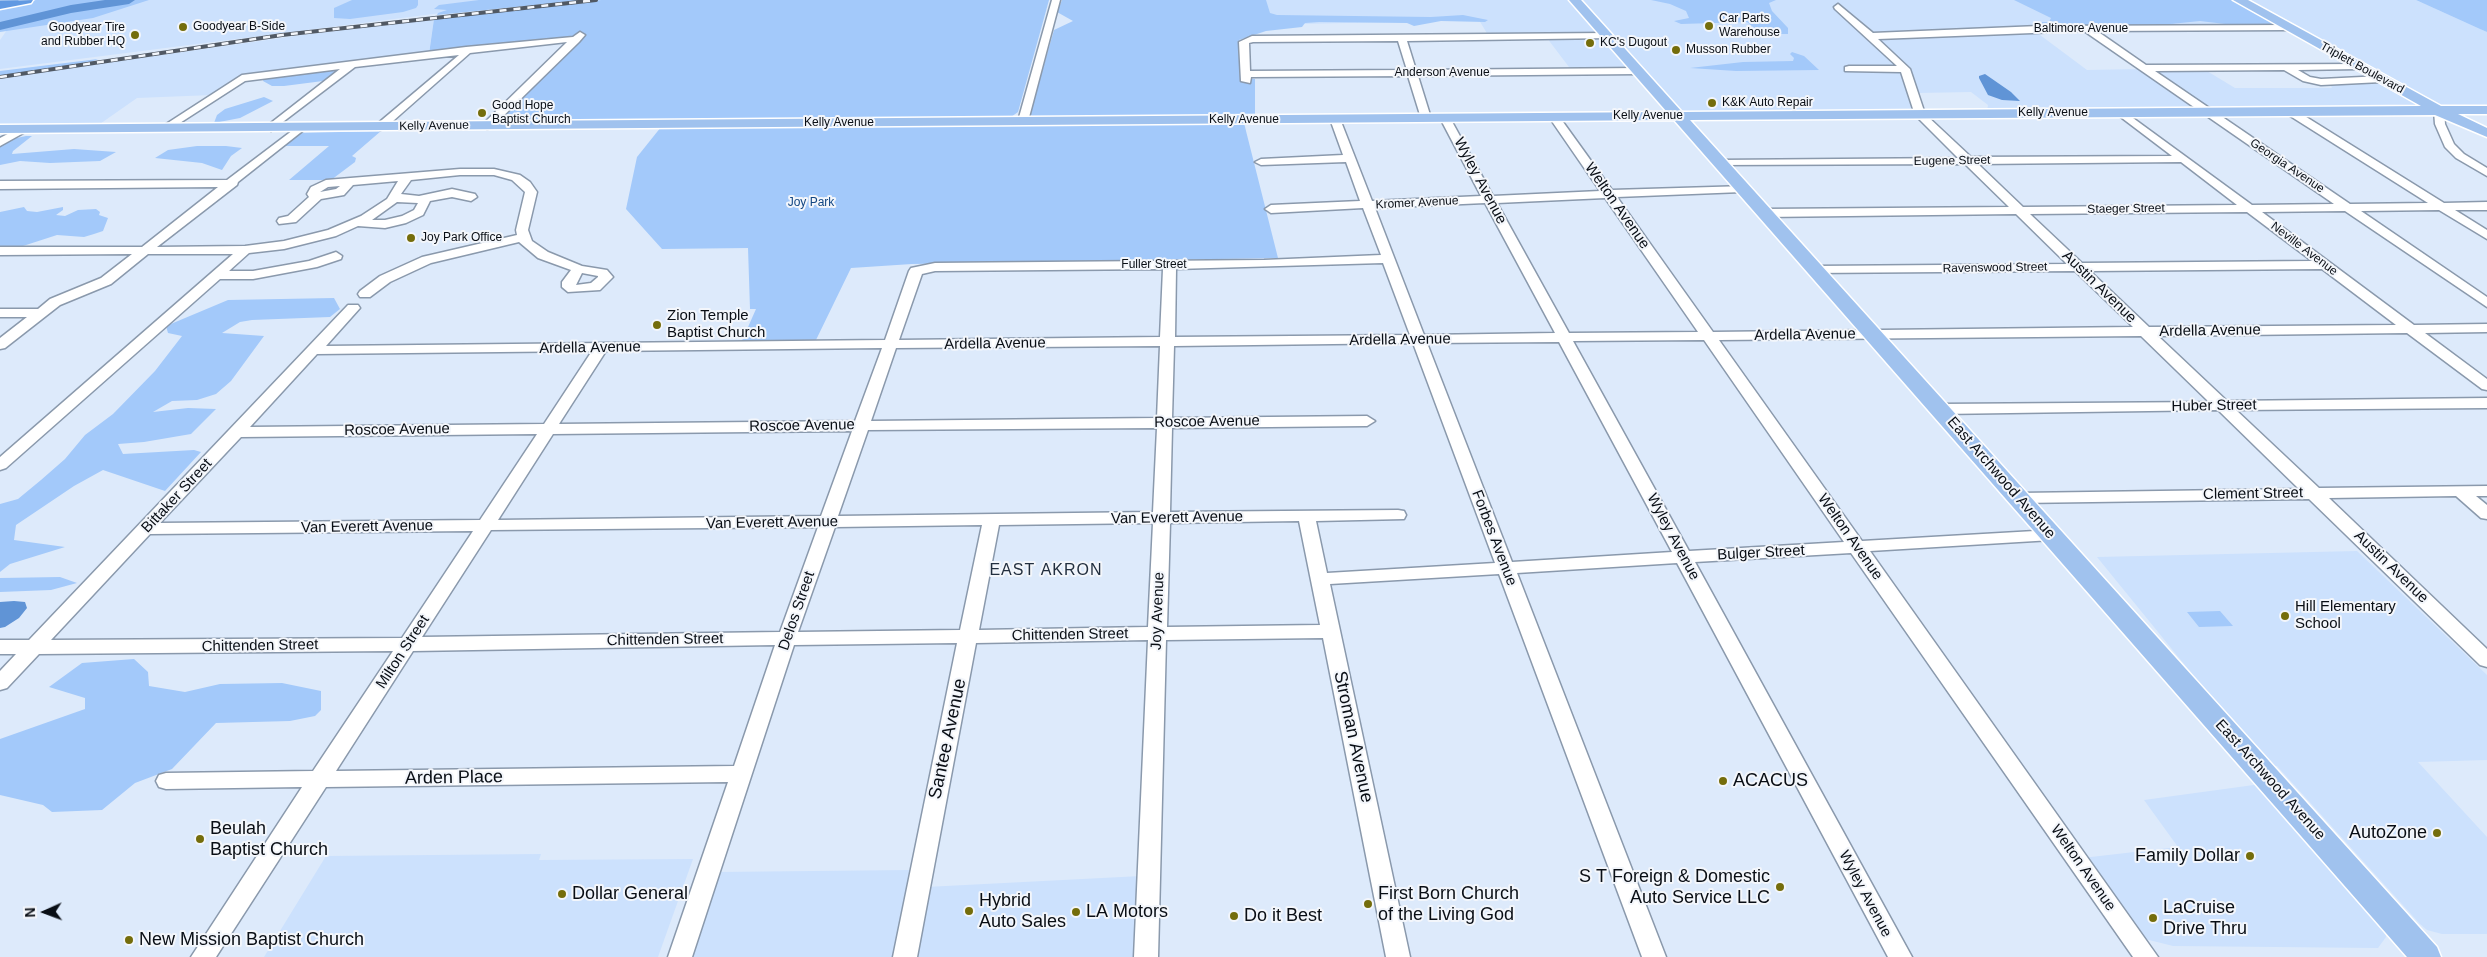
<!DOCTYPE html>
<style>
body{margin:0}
#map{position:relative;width:2487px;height:957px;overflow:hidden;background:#ddeafb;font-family:Helvetica,sans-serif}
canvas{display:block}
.north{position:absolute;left:20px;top:887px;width:50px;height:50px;-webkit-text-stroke:4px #f3f6fb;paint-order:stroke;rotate:268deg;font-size:14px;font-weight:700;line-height:20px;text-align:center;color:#090e15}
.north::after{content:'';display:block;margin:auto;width:18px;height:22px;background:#090e15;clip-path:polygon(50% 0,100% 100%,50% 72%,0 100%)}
</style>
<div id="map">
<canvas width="2487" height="957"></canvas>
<div class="north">N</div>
</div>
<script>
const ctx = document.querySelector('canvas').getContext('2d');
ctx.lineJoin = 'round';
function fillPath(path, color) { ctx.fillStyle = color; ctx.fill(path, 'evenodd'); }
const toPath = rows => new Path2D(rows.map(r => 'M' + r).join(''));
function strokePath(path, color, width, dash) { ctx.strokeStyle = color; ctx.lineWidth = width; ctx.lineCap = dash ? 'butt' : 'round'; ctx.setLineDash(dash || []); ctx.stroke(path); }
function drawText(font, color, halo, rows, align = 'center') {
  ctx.font = font + ' Helvetica,sans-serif'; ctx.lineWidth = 4; ctx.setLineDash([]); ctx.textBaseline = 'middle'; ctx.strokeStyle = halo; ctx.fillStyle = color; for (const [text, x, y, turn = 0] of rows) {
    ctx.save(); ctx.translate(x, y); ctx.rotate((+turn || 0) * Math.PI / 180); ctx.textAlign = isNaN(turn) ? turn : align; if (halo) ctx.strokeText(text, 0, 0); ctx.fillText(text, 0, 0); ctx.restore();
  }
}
fillPath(toPath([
 [132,0,527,0,528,2,0,69,0,40,7,30],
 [1257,0,1568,0,1597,33,1488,35,1479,20,1256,25],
 [1580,0,2231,0,2256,25,2032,29,2087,70,2141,69,2195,107,2192,109,1987,111,1988,105,1971,92,1918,93,1923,106,1928,111,1691,113,1678,109],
 [2245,0,2416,0,2487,32,2487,107,2458,107,2434,104],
 [434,19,429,53,240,76,212,95,137,98,97,126,0,126,0,78,302,35],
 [1547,38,1603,40,1628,68,1627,70,1572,71],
 [2202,68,2235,88,2332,88,2330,84,2385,84,2418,104,2418,107,2214,108,2203,105,2160,77,2153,69],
 [2357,551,2487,675,2487,760,2418,762,2487,837,2487,934,2442,934,2427,930,2420,924,2277,766,2267,766,2097,557],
 [2261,784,2385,927,2386,937,2378,948,2173,946,2145,939,2082,858,2178,847,2144,800],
 [541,854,539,860,693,859,658,957,264,957,326,856],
 [910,870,894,957,688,957,718,872],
 [1141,876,1136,949,1133,957,917,957,926,887]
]), '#cce1fd');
fillPath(toPath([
 [36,0,149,0,93,18,0,32,0,7],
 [352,0,418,0,418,5,416,8,403,12,350,19,334,18,334,8],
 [479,0,584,0,437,15,438,13,447,10,434,9,439,5],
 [601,0,1049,0,1018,112,1011,117,497,122,585,36,429,54,434,19],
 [1062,0,1266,0,1270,13,1277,15,1431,17,1463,15,1488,20,1485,22,1441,21,1414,26,1407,23,1319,22,1305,23,1302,27,1266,31,1239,40,1241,78,1255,79,1255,115,1034,117,1030,115,1033,103,1054,30,1073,21,1057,12],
 [1651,0,1776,0,1769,3,1772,11,1788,28,1788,34,1762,34,1747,22,1681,24,1674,21,1689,18,1686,11,1670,4],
 [2014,0,2231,0,2276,25,2242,26,2200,21,2151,26,2044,25,2038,22,2049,22,2051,18],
 [2416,0,2487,0,2487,32,2480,29],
 [1792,52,1804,56,1819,70,1736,71,1690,68,1743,62,1793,61,1794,58,1790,54],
 [98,59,91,62,0,76,0,71],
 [341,67,323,81,284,86,272,86,263,81,264,78],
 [264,97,273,101,240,118,214,123,217,115,225,109],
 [1244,123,1278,258,912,264,851,268,815,342,741,343,756,309,750,309,748,248,662,249,626,209,637,157,661,127],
 [381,131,352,156,356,158,355,162,331,180,289,180,329,146,284,146,300,133],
 [26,136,32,136,13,151,12,154,74,149,116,152,100,161,50,163,20,161,0,165,0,145,12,139],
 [197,146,226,146,242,148,231,156,222,170,202,163,155,158,168,150],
 [24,207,27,211,37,212,63,207,63,210,56,215,65,216,78,210,96,209,100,212,99,215,108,218,103,231,94,234,84,237,57,235,23,246,0,246,0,212],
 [334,298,340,309,330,317,252,320,240,322,222,333,264,336,231,381,216,394,197,400,172,401,153,412,188,408,216,409,191,434,144,442,118,444,123,454,194,450,201,452,165,491,103,470,74,486,16,525,14,540,65,547,10,564,0,572,0,504,18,499,41,480,65,459,85,435,113,414,155,371,182,336,168,333,166,326,228,300],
 [60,577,77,583,51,590,0,592,0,578],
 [2220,611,2233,626,2199,627,2187,612],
 [134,659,148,672,149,686,185,692,220,684,282,683,321,691,321,710,315,716,290,721,216,723,172,769,135,783,102,810,52,812,43,805,0,795,0,739,85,709,85,698,49,687,82,663]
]), '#a3c9fa');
fillPath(toPath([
 [1985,74,2011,92,2020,101,2002,100,1988,95,1979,78,1979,76],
 [14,601,25,602,27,608,19,618,5,627,0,628,0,602]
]), '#6094d6');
fillPath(toPath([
 [105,0,135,0,129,4,71,13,0,30,0,22,71,5,105,0]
]), '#6094d6');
const minor = toPath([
 [1052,0,1060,0,1028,121,1023,124,1018,121,1052,0],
 [1838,4,1873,33,2039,26,2291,25,2291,29,2288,30,2097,31,2146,65,2361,64,2363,66,2358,69,2298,70,2310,77,2321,79,2382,76,2387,79,2382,82,2321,85,2303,81,2284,70,2155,71,2350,204,2428,203,2287,114,2287,110,2295,110,2444,203,2487,202,2487,210,2455,210,2487,230,2487,239,2439,210,2361,211,2487,297,2487,307,2345,211,2262,212,2414,325,2487,324,2487,332,2425,333,2487,379,2487,390,2482,389,2407,333,2158,336,2227,401,2487,398,2487,408,2236,410,2319,488,2487,486,2487,496,2476,496,2487,505,2487,519,2481,518,2456,496,2329,498,2487,649,2487,667,2480,665,2309,499,2020,503,2014,502,2012,498,2014,494,2020,493,2299,489,2218,410,1941,414,1933,409,1941,404,2209,402,2141,336,1719,340,1862,541,2052,530,2058,531,2061,535,2058,539,2052,540,1870,551,2158,957,2133,957,1851,553,1695,562,1912,957,1888,957,1677,563,1517,573,1666,957,1642,957,1499,574,1330,584,1410,957,1386,957,1323,638,1166,640,1158,957,1134,957,1148,640,976,643,917,957,893,957,957,643,794,645,692,957,668,957,728,782,326,787,216,957,191,957,302,787,166,789,159,787,156,781,159,775,166,773,313,771,393,651,39,654,7,688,0,690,0,671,16,654,0,654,0,640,29,640,348,305,358,305,360,308,326,346,885,340,909,271,911,268,935,263,1264,260,1381,255,1363,208,1271,213,1265,209,1271,205,1360,201,1346,162,1261,165,1255,162,1261,159,1343,155,1330,119,1335,116,1340,119,1372,201,1481,196,1440,118,1445,115,1450,118,1493,196,1600,191,1549,117,1554,114,1558,115,1612,190,1746,186,1748,188,1742,192,1617,197,1713,332,2133,327,2075,271,1811,273,1809,270,1816,266,2067,264,2016,214,1765,217,1759,213,1765,209,2009,207,1965,164,1716,165,1714,163,1720,160,1958,158,1915,115,1901,72,1845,71,1845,67,1849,66,1897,66,1835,9,1834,7,1838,4],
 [2084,31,2334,204,2252,205,2122,110,2118,111,2118,115,2172,156,1971,157,1925,114,1910,69,1878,39,2084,31],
 [2181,162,2237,205,2023,207,1978,164,2181,162],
 [1605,198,1698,332,1569,333,1497,203,1605,198],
 [1485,203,1555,333,1424,335,1375,208,1485,203],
 [2247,212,2312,261,2082,263,2030,214,2247,212],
 [1383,263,1410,335,1175,337,1176,269,1383,263],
 [1163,269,1160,337,899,340,922,274,935,271,1163,269],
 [2322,269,2396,325,2149,327,2090,271,2322,269],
 [1704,340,1844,542,1689,551,1573,341,1704,340],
 [1559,342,1672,552,1512,562,1427,343,1559,342],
 [1413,343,1495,563,1327,573,1316,521,1404,519,1406,515,1404,511,1398,510,1170,512,1172,428,1367,426,1375,421,1367,416,1172,418,1174,346,1413,343],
 [1160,346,1157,418,871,421,896,348,1160,346],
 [882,348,855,421,559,424,606,351,882,348],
 [592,351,544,424,250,427,317,354,592,351],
 [1157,428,1153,512,838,516,868,430,1157,428],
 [852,431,821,516,498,520,553,434,852,431],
 [537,434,480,520,160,523,241,437,537,434],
 [1299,521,1320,625,1167,627,1170,523,1299,521],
 [1153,523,1148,627,979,630,999,525,1153,523],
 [982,525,960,630,798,632,835,527,982,525],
 [818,527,780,632,422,637,491,530,818,527],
 [473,531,402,638,51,640,150,534,473,531],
 [775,645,734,766,336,771,413,651,775,645],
 [580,32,585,35,579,42,491,128,487,129,482,126,483,124,567,42,470,53,384,129,380,130,375,127,376,125,459,55,355,67,271,131,266,128,267,126,340,69,245,81,169,130,161,130,160,128,242,75,466,47,573,37,580,32],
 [1607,33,1612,36,1610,38,1407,41,1416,70,1639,68,1644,71,1639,74,1418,76,1431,118,1426,121,1421,118,1408,76,1251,77,1250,83,1241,81,1239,42,1252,36,1607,33],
 [1398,41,1407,70,1250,71,1249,43,1253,42,1398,41],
 [2439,108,2444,111,2445,124,2454,144,2464,154,2487,168,2487,176,2456,158,2445,147,2435,124,2434,111,2439,108],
 [301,124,305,125,305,129,238,182,237,185,157,247,245,246,284,241,328,230,361,216,387,199,398,181,353,185,344,195,321,199,296,222,279,224,277,221,279,218,288,216,309,197,307,194,311,187,326,180,460,169,494,169,520,175,530,182,537,192,528,230,532,241,548,252,582,266,607,270,613,277,600,290,568,292,562,287,562,282,571,270,538,258,519,242,431,263,390,282,370,297,360,297,358,294,360,291,380,276,422,257,517,235,516,230,525,192,512,180,494,175,460,175,411,180,401,194,419,196,452,189,475,194,477,197,471,201,452,197,430,201,423,215,406,223,385,228,358,226,336,236,284,249,249,253,229,271,253,271,309,261,336,252,342,256,341,259,317,267,253,279,220,279,6,468,0,470,0,457,233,254,148,254,111,284,60,305,5,348,0,349,0,338,27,317,0,317,0,309,38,309,50,299,101,278,132,254,0,255,0,247,142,247,218,187,0,189,0,181,227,180,301,124],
 [340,186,336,189,320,192,328,187,340,186],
 [397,202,418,203,414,210,402,216,385,220,372,220,397,202],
 [582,273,598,276,598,277,591,283,576,285,582,273],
 [23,126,28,129,27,131,0,146,0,138,23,126]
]);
const major = toPath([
 [0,0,19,0,17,2,0,5,0,0],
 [1569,0,1581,0,1682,112,2421,106,2233,0,2248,0,2441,106,2487,106,2487,114,2458,114,2487,128,2487,137,2435,115,1690,120,2437,947,2441,957,2407,957,1674,120,0,133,0,125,1667,112,1569,0]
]);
const highway = toPath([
 [33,0,31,3,0,9,0,1,33,0]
]);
strokePath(minor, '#8a99ac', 3);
strokePath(major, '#fff', 3);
strokePath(highway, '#fff', 3);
fillPath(minor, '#fff');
fillPath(major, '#a0c2ee');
fillPath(highway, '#6199e2');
const rail = toPath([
 [0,77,282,35,596,0]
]);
strokePath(rail, '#515964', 4);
strokePath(rail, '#f3f6fb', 2.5, [7]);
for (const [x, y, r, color] of [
 [1709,26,5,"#746d0b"],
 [183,27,5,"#746d0b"],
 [135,35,5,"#746d0b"],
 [1590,43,5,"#746d0b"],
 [1676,50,5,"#746d0b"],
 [1712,103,5,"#746d0b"],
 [482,113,5,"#746d0b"],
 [411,238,5,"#746d0b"],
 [657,325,5,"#746d0b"],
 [2285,616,5,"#746d0b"],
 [1723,781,5,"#746d0b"],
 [2437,833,5,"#746d0b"],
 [200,839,5,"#746d0b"],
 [2250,856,5,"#746d0b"],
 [1780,887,5,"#746d0b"],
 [562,894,5,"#746d0b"],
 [1368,904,5,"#746d0b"],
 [969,911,5,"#746d0b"],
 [1076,912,5,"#746d0b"],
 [1234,916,5,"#746d0b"],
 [2153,918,5,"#746d0b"],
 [129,940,5,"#746d0b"]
]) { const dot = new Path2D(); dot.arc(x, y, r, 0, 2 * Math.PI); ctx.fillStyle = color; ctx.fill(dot); strokePath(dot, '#f3f6fb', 2); }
drawText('12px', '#090e15', '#f3f6fb', [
 ["Car Parts",1719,19],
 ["Warehouse",1719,33],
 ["Goodyear B-Side",193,27],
 ["Goodyear Tire",125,28,"right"],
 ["and Rubber HQ",125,42,"right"],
 ["KC's Dugout",1600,43],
 ["Musson Rubber",1686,50],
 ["K&K Auto Repair",1722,103],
 ["Good Hope",492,106],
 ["Baptist Church",492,120],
 ["Joy Park Office",421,238]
], 'left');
drawText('12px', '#090e15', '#f3f6fb', [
 ["Baltimore Avenue",2081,29],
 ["Triplett Boulevard",2362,68,29],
 ["Anderson Avenue",1442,73],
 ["Kelly Avenue",2053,113],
 ["Kelly Avenue",1648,116],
 ["Kelly Avenue",1244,120],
 ["Kelly Avenue",839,123],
 ["Kelly Avenue",434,126,-1],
 ["Eugene Street",1952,161,-1],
 ["Georgia Avenue",2287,166,34],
 ["Kromer Avenue",1417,203,-3],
 ["Staeger Street",2126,209,-1],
 ["Neville Avenue",2304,249,37],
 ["Fuller Street",1154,265],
 ["Ravenswood Street",1995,268,-1]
]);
drawText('12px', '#124682', '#f3f6fb', [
 ["Joy Park",811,203]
]);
drawText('15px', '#090e15', '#f3f6fb', [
 ["Wyley Avenue",1480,181,62],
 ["Welton Avenue",1617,206,55],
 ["Austin Avenue",2099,287,44],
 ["Ardella Avenue",2210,331,-1],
 ["Ardella Avenue",1805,335,-1],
 ["Ardella Avenue",1400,340,-1],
 ["Ardella Avenue",995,344,-1],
 ["Ardella Avenue",590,348,-1],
 ["Huber Street",2214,406,-1],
 ["Roscoe Avenue",1207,422,-1],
 ["Roscoe Avenue",802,426,-1],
 ["Roscoe Avenue",397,430,-1],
 ["East Archwood Avenue",2001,478,49],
 ["Clement Street",2253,494,-1],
 ["Bittaker Street",177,496,-47],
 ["Van Everett Avenue",1177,518,-1],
 ["Van Everett Avenue",772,523,-1],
 ["Van Everett Avenue",367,527,-1],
 ["Wyley Avenue",1673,537,62],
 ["Welton Avenue",1850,537,55],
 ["Forbes Avenue",1494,538,69],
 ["Bulger Street",1761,553,-3],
 ["Austin Avenue",2391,567,44],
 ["Delos Street",797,611,-71],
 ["Joy Avenue",1158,611,-88],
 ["Chittenden Street",1070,635,-1],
 ["Chittenden Street",665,640,-1],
 ["Chittenden Street",260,646,-1],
 ["Milton Street",403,652,-57],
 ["East Archwood Avenue",2270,780,48],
 ["Welton Avenue",2083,868,55],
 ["Wyley Avenue",1865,894,62]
]);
drawText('15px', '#090e15', '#f3f6fb', [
 ["Zion Temple",667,316],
 ["Baptist Church",667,333],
 ["Hill Elementary",2295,607],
 ["School",2295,624]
], 'left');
ctx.letterSpacing = '1px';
drawText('16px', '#222f3f', '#f3f6fb', [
 ["EAST AKRON",1046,571]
]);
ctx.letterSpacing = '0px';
drawText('18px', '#090e15', '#f3f6fb', [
 ["Stroman Avenue",1353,737,78],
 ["Santee Avenue",948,739,-78],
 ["Arden Place",454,778,-1]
]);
drawText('18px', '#090e15', '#f3f6fb', [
 ["ACACUS",1733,781],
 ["Beulah",210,829],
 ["Baptist Church",210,850],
 ["AutoZone",2427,833,"right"],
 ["Family Dollar",2240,856,"right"],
 ["S T Foreign & Domestic",1770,877,"right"],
 ["Auto Service LLC",1770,898,"right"],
 ["Dollar General",572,894],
 ["First Born Church",1378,894],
 ["of the Living God",1378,915],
 ["Hybrid",979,901],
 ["Auto Sales",979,922],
 ["LaCruise",2163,908],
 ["Drive Thru",2163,929],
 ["LA Motors",1086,912],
 ["Do it Best",1244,916],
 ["New Mission Baptist Church",139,940]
], 'left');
</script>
